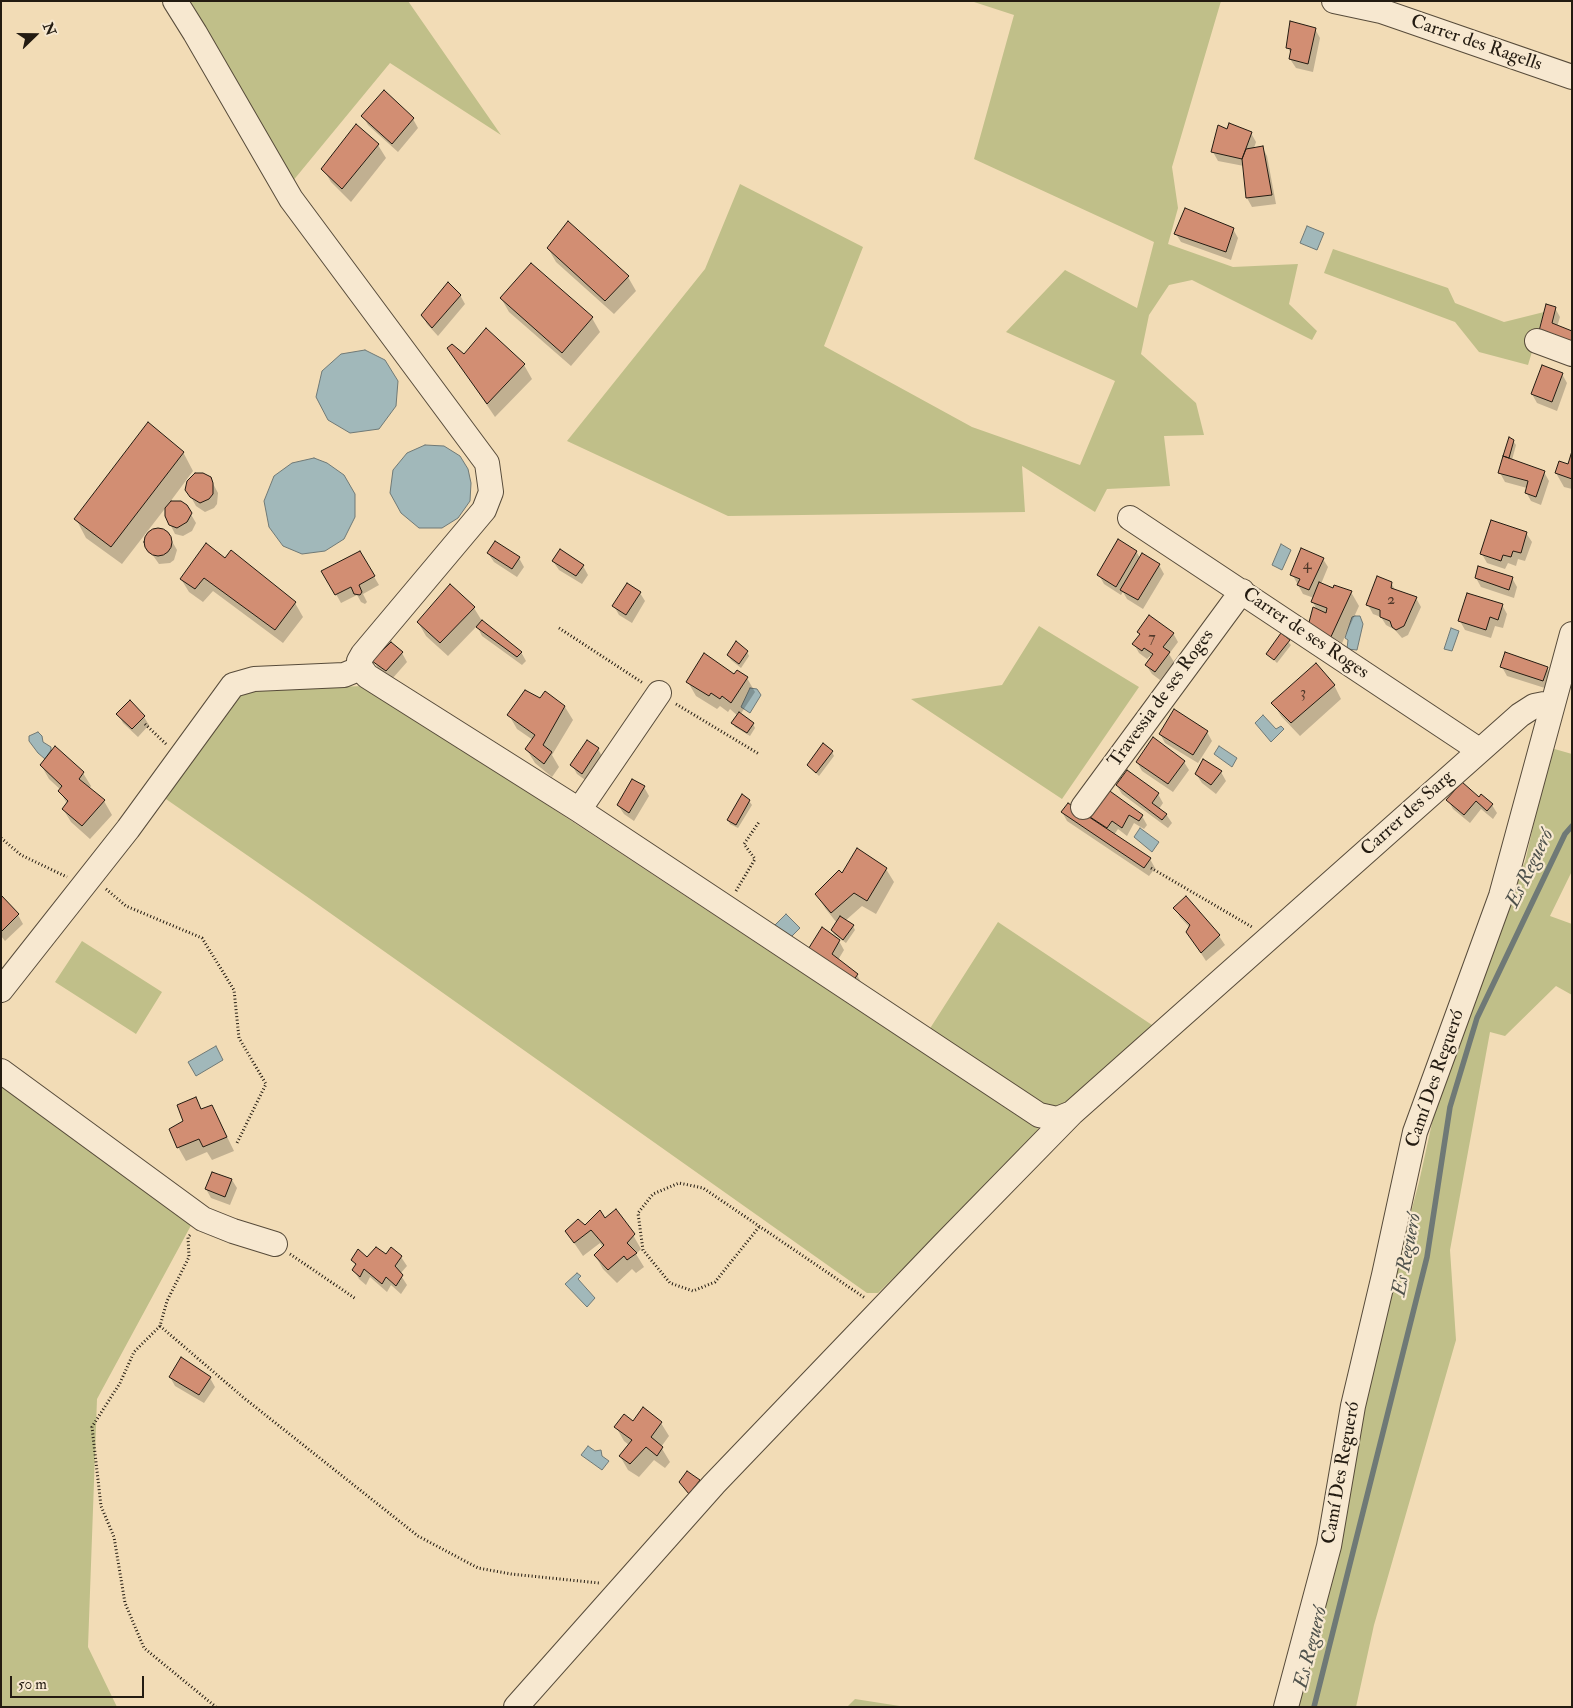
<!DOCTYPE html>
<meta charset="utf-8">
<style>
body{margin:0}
#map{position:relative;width:1573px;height:1708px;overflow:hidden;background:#f2dcb6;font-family:"IM FELL Double Pica",serif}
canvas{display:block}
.frame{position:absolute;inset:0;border:2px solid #231b11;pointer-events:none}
.north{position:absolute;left:10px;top:10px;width:50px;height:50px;-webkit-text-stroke:4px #f7e8d0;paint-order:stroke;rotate:68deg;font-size:14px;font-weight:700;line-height:20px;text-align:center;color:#231b11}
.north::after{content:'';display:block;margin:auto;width:18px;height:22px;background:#231b11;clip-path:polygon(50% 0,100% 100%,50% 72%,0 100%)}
.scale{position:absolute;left:10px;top:1676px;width:134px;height:22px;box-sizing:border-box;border:2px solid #231b11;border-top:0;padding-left:6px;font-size:15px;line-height:18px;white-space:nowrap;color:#231b11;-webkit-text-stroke:4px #f7e8d0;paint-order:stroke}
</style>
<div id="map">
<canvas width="1573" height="1708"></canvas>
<div class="frame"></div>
<div class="north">N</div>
<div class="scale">50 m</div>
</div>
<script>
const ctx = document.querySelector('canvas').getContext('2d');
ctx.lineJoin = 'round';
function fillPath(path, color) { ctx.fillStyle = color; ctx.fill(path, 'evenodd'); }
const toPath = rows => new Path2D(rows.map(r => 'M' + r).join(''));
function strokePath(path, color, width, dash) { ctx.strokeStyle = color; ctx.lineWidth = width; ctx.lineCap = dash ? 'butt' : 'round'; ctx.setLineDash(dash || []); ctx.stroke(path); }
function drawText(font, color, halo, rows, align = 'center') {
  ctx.font = font + ' "IM FELL Double Pica",serif'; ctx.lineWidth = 4.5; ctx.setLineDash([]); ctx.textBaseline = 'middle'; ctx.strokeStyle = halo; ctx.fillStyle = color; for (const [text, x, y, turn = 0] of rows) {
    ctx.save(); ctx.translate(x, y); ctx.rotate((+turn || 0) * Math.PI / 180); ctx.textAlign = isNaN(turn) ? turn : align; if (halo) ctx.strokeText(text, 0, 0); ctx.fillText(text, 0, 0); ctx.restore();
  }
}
fillPath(toPath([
 [188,1,408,1,501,135,390,63,292,182],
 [971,1,1221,1,1172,167,1178,208,1168,244,1233,267,1298,264,1289,304,1317,331,1312,340,1192,280,1169,285,1149,315,1141,354,1196,403,1204,435,1164,436,1170,486,1107,489,1095,512,1022,466,1025,512,728,516,567,441,705,269,740,184,863,247,824,346,972,427,1080,465,1115,381,1006,332,1065,270,1137,308,1154,242,974,159,1014,15],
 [1333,249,1448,288,1455,303,1504,322,1544,312,1528,365,1479,352,1455,322,1324,273],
 [1039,626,1139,687,1062,799,911,699,1002,685],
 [367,686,1043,1132,878,1293,867,1293,306,896,163,797,245,689],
 [1551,748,1572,754,1572,871,1550,916,1572,924,1572,995,1556,986,1505,1036,1490,1032,1450,1250,1456,1340,1374,1625,1356,1707,1295,1707,1306,1662,1336,1567,1356,1451,1387,1303,1419,1182,1442,1078,1500,909,1525,862],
 [998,922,1155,1027,1058,1114,929,1030],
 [82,941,162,992,136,1034,55,982],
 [1,1086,195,1218,97,1399,88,1647,117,1707,1,1707],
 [855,1699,906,1707,847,1707]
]), '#c0bf89');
const water = toPath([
 [1307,226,1324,233,1317,250,1300,243,1307,226],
 [365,350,385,360,398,381,396,406,379,429,350,433,328,420,316,397,322,371,341,354,365,350],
 [425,445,444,446,460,456,468,469,471,483,470,501,458,518,442,528,419,528,401,513,390,493,393,470,407,453,425,445],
 [314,458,327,463,344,475,355,494,355,517,344,539,325,551,302,554,283,546,269,527,264,501,274,476,292,463,314,458],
 [1281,544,1291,550,1282,570,1272,565,1281,544],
 [1355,616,1360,616,1363,624,1357,650,1347,649,1348,640,1345,638,1352,617,1355,616],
 [1451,628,1459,631,1452,651,1444,649,1451,628],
 [750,688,757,689,761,695,750,713,741,707,750,688],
 [1263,715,1276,729,1281,726,1284,729,1271,742,1255,723,1263,715],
 [38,732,42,736,43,742,51,747,51,750,45,759,38,753,29,741,29,736,38,732],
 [1219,746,1237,758,1232,767,1214,754,1219,746],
 [1140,828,1159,842,1152,852,1134,837,1140,828],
 [786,914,800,928,789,939,773,927,786,914],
 [216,1046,223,1060,196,1076,188,1062,216,1046],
 [577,1273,581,1276,578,1279,595,1298,587,1307,565,1284,577,1273],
 [588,1446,595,1451,601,1450,602,1456,609,1461,602,1470,581,1455,588,1446]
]);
fillPath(water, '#a1b8ba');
strokePath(water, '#6f7976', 1);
fillPath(toPath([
 [1315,29,1320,38,1313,72,1296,68,1290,59,1291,54,1288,48],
 [384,91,413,119,418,128,398,152,368,125,363,116],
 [1228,130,1251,133,1256,142,1254,148,1262,147,1267,156,1276,204,1252,207,1247,198,1244,166,1218,161,1213,152],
 [378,145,386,158,351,202,331,182,323,169],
 [1233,229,1238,238,1231,260,1181,242,1176,234],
 [548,248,628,277,636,291,614,314,556,262],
 [460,295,465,304,438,336,427,324,422,315],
 [501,298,592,318,600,332,571,366,509,312],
 [1555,308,1560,317,1557,327,1546,339],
 [487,330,524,365,532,379,495,417,449,349,464,356],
 [1562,374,1567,383,1557,411,1537,403,1532,394],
 [1509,439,1513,441,1516,445,1512,460,1544,472,1549,481,1541,505,1531,501,1526,492,1527,488,1505,482,1500,473],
 [183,452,193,471,170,502,180,502,186,506,196,523,192,531,183,536,175,534,166,516,167,506,122,564,86,538,76,519],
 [1572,455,1572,489,1564,487,1556,473,1569,465],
 [210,478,218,493,217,504,214,508,205,512,196,506,187,490],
 [158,528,166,531,177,550,174,560,170,563,159,564,147,547,146,539,151,531],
 [1526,533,1532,542,1525,561,1518,559,1516,566,1508,563,1505,569,1487,563,1482,554],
 [1136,551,1140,558,1159,565,1164,574,1143,609,1127,599,1123,592,1121,595,1104,584,1099,575],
 [360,553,379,585,363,594,367,602,365,604,361,602,357,595,341,603,323,571],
 [488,553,519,558,524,567,517,577,494,562],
 [1323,559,1328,567,1321,584,1334,590,1351,592,1359,606,1337,654,1313,602,1314,598,1303,594,1292,574],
 [225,560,295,603,303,617,283,643,213,591,203,602,189,592,181,579],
 [553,561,583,566,588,575,582,584,559,570],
 [1476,578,1512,578,1517,587,1514,598,1481,587],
 [1391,583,1396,591,1416,598,1421,607,1408,635,1402,638,1395,630,1386,625,1381,617,1373,614,1368,605],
 [640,593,645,601,632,623,619,615,614,606],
 [1502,605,1507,614,1503,628,1495,626,1491,638,1465,630,1460,621],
 [474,608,482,621,521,652,526,661,522,665,482,636,477,626,448,656,426,636,418,622],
 [1138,632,1173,633,1178,642,1169,654,1174,662,1160,680,1152,674,1146,665,1152,658,1150,656,1147,659,1139,653,1134,644,1140,635],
 [1281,635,1291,645,1277,663,1268,654],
 [391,644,402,653,407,662,392,679,379,670,374,661],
 [747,652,749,656,741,668,731,660,728,655],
 [1502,667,1547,668,1552,677,1548,689,1507,676],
 [734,676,747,678,755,692,740,715,753,724,755,728,750,736,735,727,733,723,738,716,730,709,728,712,720,706,717,709,696,696,688,682],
 [1334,685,1341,699,1300,736,1281,716,1273,703],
 [540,700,565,707,573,720,552,755,559,767,552,777,535,763,527,750,533,740,517,729,509,715],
 [118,714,144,717,149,725,138,737,123,723],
 [1207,732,1212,741,1198,763,1165,743,1160,734],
 [598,749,603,758,588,782,577,774,572,765],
 [832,752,834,756,819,776,808,765],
 [1137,762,1184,762,1189,770,1173,792,1142,771],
 [41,765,83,773,91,786,89,789,104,801,112,815,90,839,71,822,63,809,67,804,60,791,61,790,49,779],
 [1221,772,1226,781,1216,794,1202,783,1196,774],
 [1117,786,1158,794,1163,803,1159,809,1166,814,1172,823,1168,828,1122,794],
 [644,787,649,796,634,821,624,814,618,805],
 [1108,791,1142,816,1147,825,1144,829,1134,823,1127,836,1118,829,1114,835,1150,859,1155,868,1149,876,1067,821,1062,812,1090,819],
 [742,796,749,801,752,805,738,828,730,824,728,820],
 [1479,798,1492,805,1497,813,1493,819,1481,809,1470,823,1453,809,1448,800],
 [886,869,894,882,876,914,862,906,845,921,853,926,855,930,846,943,834,934,832,930,837,923,825,908,817,895],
 [1,897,18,915,23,924,5,941,1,936],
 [1186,898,1219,936,1225,945,1206,961,1187,932,1190,928,1180,917,1175,908],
 [839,941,844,950,838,960,857,975,862,984,813,959],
 [195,1099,202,1110,212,1106,234,1151,212,1160,207,1152,186,1161,178,1147,185,1122],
 [232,1180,237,1188,230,1205,211,1198,206,1189],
 [605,1220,633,1235,641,1249,636,1254,644,1267,636,1273,632,1269,617,1283,603,1269,595,1255,603,1248,600,1243,583,1256,566,1231,585,1227],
 [391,1248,401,1257,407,1266,400,1274,407,1285,401,1294,391,1285,387,1292,370,1277,366,1285,359,1279,354,1270,356,1266,353,1260,386,1256],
 [170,1377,210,1378,215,1387,204,1403,175,1386],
 [661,1423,669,1436,661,1447,670,1462,665,1468,654,1460,639,1477,628,1470,620,1456,629,1445,624,1441,616,1427]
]), '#0003');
strokePath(toPath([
 [1314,1707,1427,1257,1450,1107,1477,1018,1565,834,1572,826]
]), '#6f7976', 5.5);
const building = toPath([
 [1290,21,1316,28,1308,64,1289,59,1291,49,1286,48,1290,21],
 [384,90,414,118,392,144,361,116,384,90],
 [1229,123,1252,132,1242,159,1211,152,1218,125,1227,129,1229,123],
 [356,124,379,144,342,189,321,169,356,124],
 [1263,146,1272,195,1246,198,1242,159,1246,149,1263,146],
 [1185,208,1234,228,1226,252,1174,234,1185,208],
 [568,221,629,276,605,301,547,248,568,221],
 [531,263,593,317,562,353,500,298,531,263],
 [448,282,461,295,432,328,421,315,448,282],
 [1546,304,1556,307,1552,323,1572,331,1572,343,1539,331,1546,304],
 [486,328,525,364,487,404,447,348,452,344,464,354,486,328],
 [1542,365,1563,373,1552,402,1531,394,1542,365],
 [148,422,184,452,111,547,74,519,148,422],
 [1509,437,1514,440,1509,458,1503,456,1509,437],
 [1572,451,1572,479,1555,473,1559,461,1568,464,1572,451],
 [1503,456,1545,471,1536,497,1525,493,1528,481,1498,473,1503,456],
 [195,473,203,473,211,477,213,483,213,494,209,499,200,503,190,497,185,490,187,481,195,473],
 [171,501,181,501,187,505,192,513,187,522,177,528,169,525,165,516,165,508,171,501],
 [1491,520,1527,532,1521,553,1513,551,1511,557,1503,555,1501,561,1480,554,1491,520],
 '144 542a14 14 0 1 1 28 0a14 14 0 1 1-28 0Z',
 [1118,539,1137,551,1116,587,1097,575,1118,539],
 [495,541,520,557,512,569,487,553,495,541],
 [206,543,225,558,231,550,296,602,275,630,204,578,195,589,180,579,206,543],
 [1301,548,1324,558,1309,590,1297,585,1300,579,1290,575,1301,548],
 [560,549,584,565,576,576,552,561,560,549],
 [360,551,375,576,359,585,362,592,360,595,354,594,351,587,335,595,321,571,360,551],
 [1142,553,1160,564,1138,600,1120,590,1142,553],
 [1478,566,1513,577,1509,590,1475,578,1478,566],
 [1377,576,1392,582,1391,588,1417,597,1404,626,1396,630,1392,627,1390,621,1380,617,1380,610,1366,605,1377,576],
 [1319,582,1333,588,1334,585,1352,591,1329,641,1307,630,1313,607,1326,613,1327,608,1311,602,1319,582],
 [627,583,641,592,626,615,612,606,627,583],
 [450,584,475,607,440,643,417,622,450,584],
 [1467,593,1503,604,1498,620,1490,617,1486,630,1458,621,1467,593],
 [1149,615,1174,633,1163,647,1170,652,1155,672,1145,665,1153,654,1144,648,1142,651,1132,644,1140,634,1137,632,1149,615],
 [482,620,522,652,517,657,476,627,482,620],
 [1281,633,1290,640,1274,660,1266,654,1281,633],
 [736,641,748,651,739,664,727,655,736,641],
 [391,642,403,652,386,671,372,661,391,642],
 [1505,652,1548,667,1543,681,1500,667,1505,652],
 [704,653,734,674,737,670,748,677,731,703,722,696,720,699,711,693,709,696,686,682,704,653],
 [1316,663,1335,685,1291,723,1271,703,1316,663],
 [525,690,540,698,545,691,565,706,543,745,552,752,544,764,525,749,535,735,507,715,525,690],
 [130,700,145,716,132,729,116,714,130,700],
 [1174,709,1208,731,1193,755,1159,734,1174,709],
 [739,712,754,723,747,733,731,723,739,712],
 [1153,737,1185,761,1168,784,1136,762,1153,737],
 [587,740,599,748,582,774,570,765,587,740],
 [823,743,833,751,816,773,807,765,823,743],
 [55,746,84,772,79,779,105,800,82,826,62,809,68,801,58,791,62,786,40,765,55,746],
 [1203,759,1222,771,1211,785,1195,774,1203,759],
 [1127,770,1159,793,1152,803,1167,814,1162,820,1116,785,1127,770],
 [632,779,645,786,629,813,617,805,632,779],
 [1462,782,1479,797,1481,794,1493,804,1487,811,1476,801,1464,815,1446,800,1462,782],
 [1107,789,1143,815,1139,821,1129,815,1122,828,1112,821,1107,828,1090,817,1107,789],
 [742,794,750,800,736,825,727,820,742,794],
 [1068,803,1151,858,1144,868,1061,812,1068,803],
 [857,848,887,868,867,901,854,893,831,913,815,894,839,870,842,873,857,848],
 [1,895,19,914,1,932,1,895],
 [1186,896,1220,935,1201,953,1186,932,1190,925,1173,908,1186,896],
 [840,916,854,925,843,940,831,930,840,916],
 [822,927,840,940,832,954,858,974,853,981,807,951,822,927],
 [196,1097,201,1109,212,1105,227,1137,203,1147,199,1139,177,1148,169,1129,183,1121,177,1105,196,1097],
 [212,1172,232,1179,225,1197,205,1189,212,1172],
 [616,1209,635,1234,627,1243,637,1253,627,1260,624,1256,608,1270,594,1255,604,1245,591,1230,574,1243,565,1231,578,1219,585,1225,600,1210,605,1218,616,1209],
 [376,1247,386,1254,391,1247,402,1256,395,1266,403,1275,396,1286,386,1277,382,1284,364,1269,360,1277,352,1270,356,1264,351,1260,358,1249,367,1257,376,1247],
 [181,1357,211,1377,199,1395,169,1377,181,1357],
 [643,1407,662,1422,651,1437,663,1447,657,1456,646,1447,630,1464,619,1456,632,1440,614,1427,624,1414,633,1421,643,1407],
 [687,1471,700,1480,689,1494,679,1482,687,1471]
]);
fillPath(building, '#d28e73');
strokePath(building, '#231b11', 1);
const minor = toPath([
 [175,1,195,33,291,199,487,463,491,492,484,510,363,654,359,661,361,668,367,676,579,810,1039,1115,1057,1119,1072,1113,1520,715,1534,706,1544,704,1552,705],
 [1334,1,1381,11,1572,77],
 [1537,341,1572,354],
 [1130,518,1479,750],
 [1083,807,1242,591],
 [579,810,659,693],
 [1,990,128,829,233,685,254,679,344,675,361,668],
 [1,1071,203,1219,233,1231,275,1244],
 [516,1707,714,1484,944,1244,1072,1113],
 [1286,1707,1329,1546,1353,1406,1384,1275,1415,1132,1501,896,1572,634]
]);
strokePath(minor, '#574b3a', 26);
strokePath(toPath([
 [559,628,643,683],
 [676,704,759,754],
 [145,724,166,744],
 [1,838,21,855,67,877],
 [1151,868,1252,927],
 [106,889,126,906,202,938,234,990,239,1038,266,1084,237,1143],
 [736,891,755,859,744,844,759,822],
 [759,1227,715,1282,693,1291,670,1283,643,1250,638,1213,653,1194,679,1183,703,1188,865,1298],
 [190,1235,188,1237,189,1257,167,1301,160,1326,244,1398,418,1536,478,1568,511,1574,599,1583],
 [290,1254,356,1299],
 [160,1326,134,1352,120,1383,92,1427,101,1506,114,1537,125,1603,144,1648,216,1707]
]), '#231b11', 3, [1, 2.5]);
strokePath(minor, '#f7e8d0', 24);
drawText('16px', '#4f382a', null, [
 ["4",1307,566],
 ["2",1391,601],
 ["7",1152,639],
 ["3",1303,694]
]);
drawText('19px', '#231b11', '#f7e8d0', [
 ["Carrer des Ragells",1476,44,19],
 ["Carrer de ses Roges",1305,634,34],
 ["Travessia de ses Roges",1162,699,-54],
 ["Carrer des Sarg",1408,814,-42],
 ["Camí Des Regueró",1436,1079,-71],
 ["Camí Des Regueró",1342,1473,-80]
]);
drawText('italic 20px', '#4f524c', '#f7e8d0', [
 ["Es Regueró",1531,869,-64],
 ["Es Regueró",1408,1255,-79],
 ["Es Regueró",1312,1648,-76]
]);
</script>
